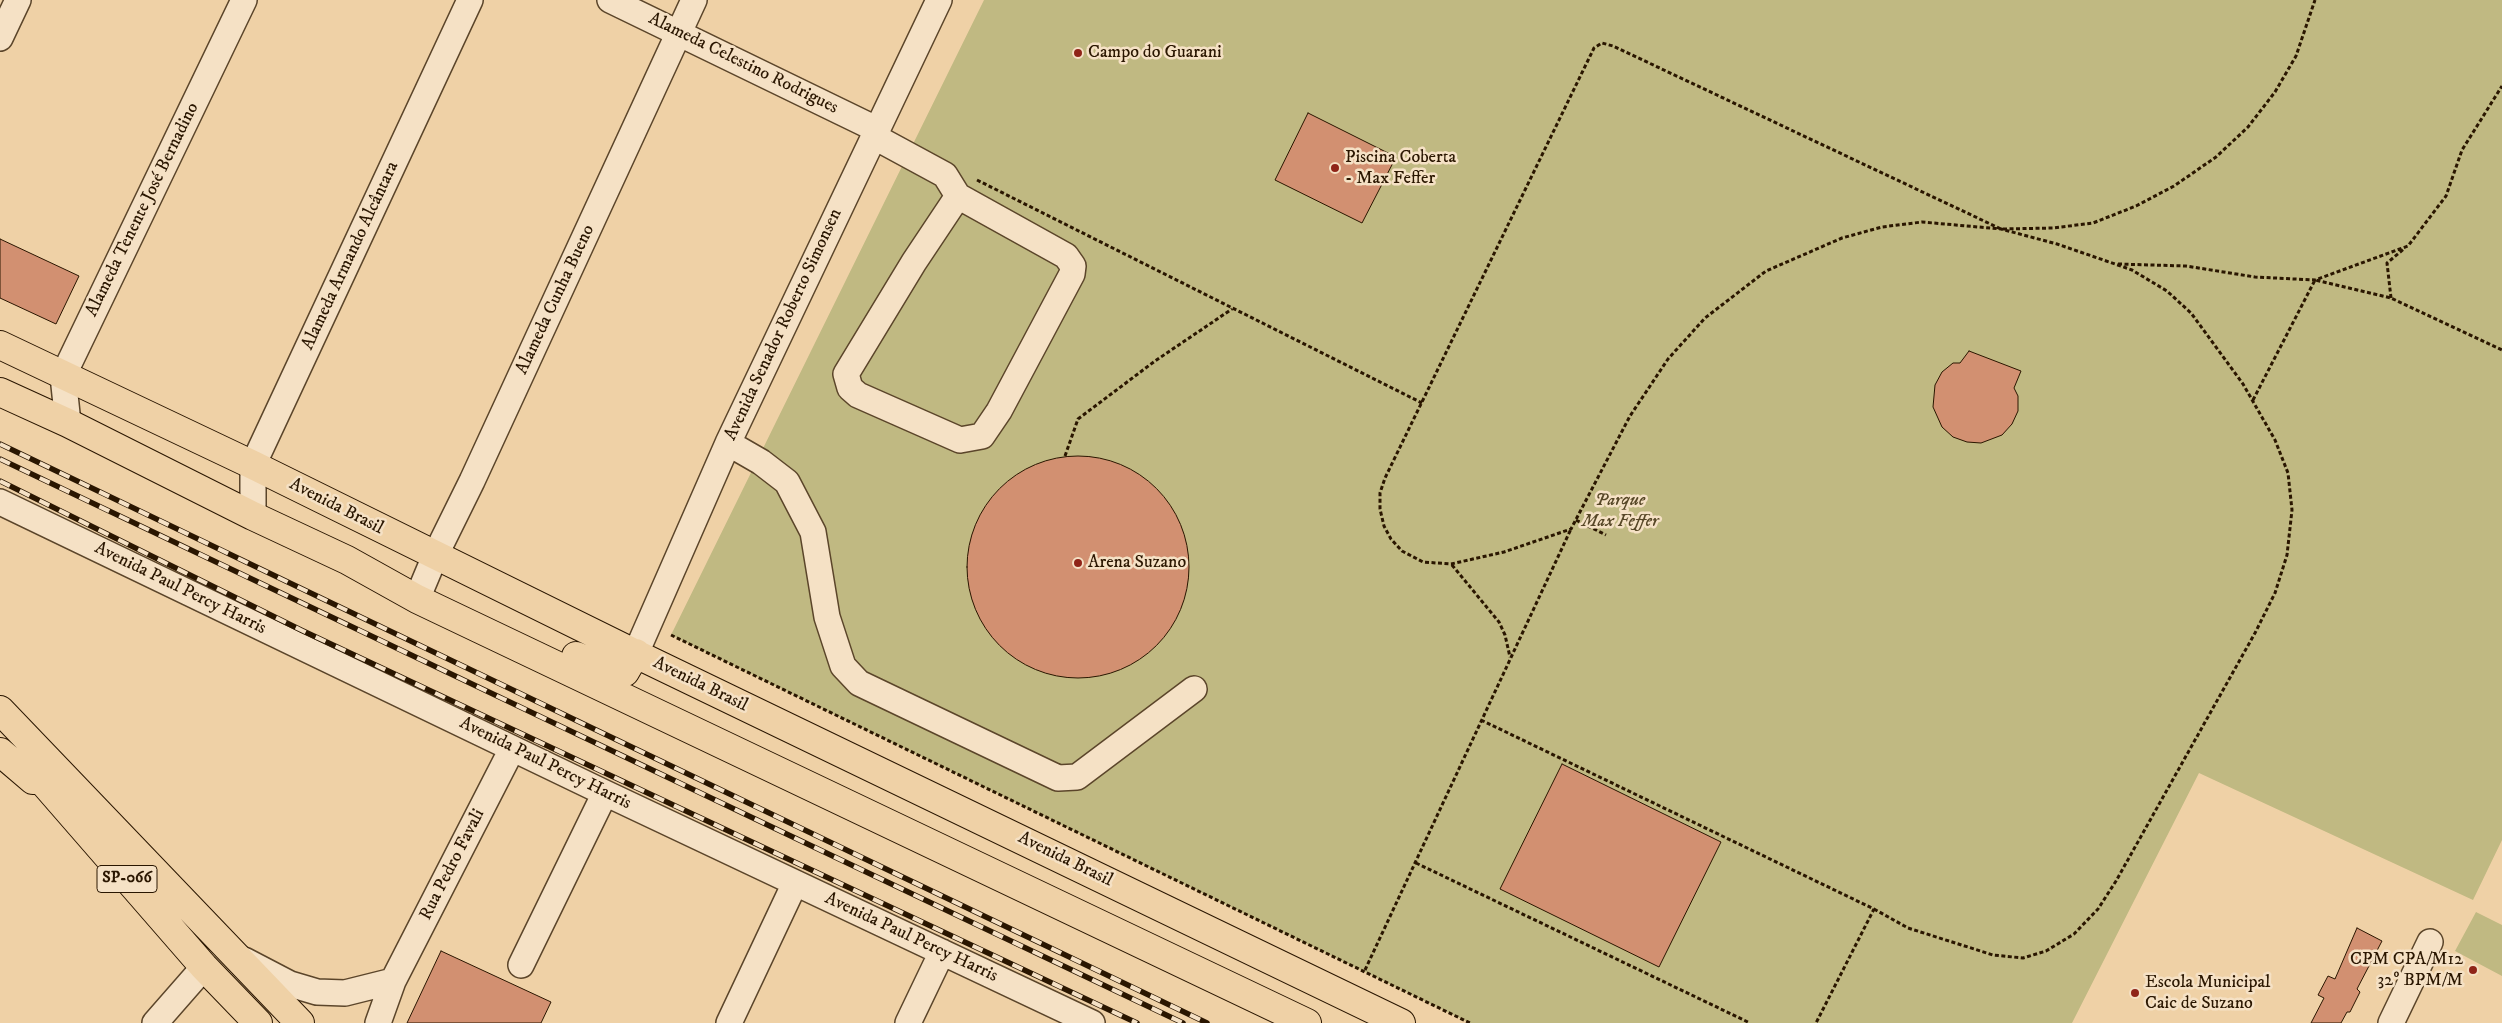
<!DOCTYPE html>
<meta charset="utf-8">
<style>
body{margin:0}
canvas{display:block;background:#efd1a6}
</style>
<canvas width="2502" height="1023"></canvas>
<script>
const ctx = document.querySelector('canvas').getContext('2d');
ctx.lineJoin = 'round';
function fillPath(path, color) { ctx.fillStyle = color; ctx.fill(path, 'evenodd'); }
const toPath = rows => new Path2D(rows.map(r => 'M' + r).join(''));
function strokePath(path, color, width, dash) { ctx.strokeStyle = color; ctx.lineWidth = width; ctx.lineCap = dash ? 'butt' : 'round'; ctx.setLineDash(dash || []); ctx.stroke(path); }
function drawText(font, color, halo, rows, align = 'center') {
  ctx.font = font + ' "IM FELL DW Pica",serif'; ctx.lineWidth = 5; ctx.setLineDash([]); ctx.textBaseline = 'middle'; ctx.strokeStyle = halo; ctx.fillStyle = color; for (const [text, x, y, turn = 0] of rows) {
    ctx.save(); ctx.translate(x, y); ctx.rotate((+turn || 0) * Math.PI / 180); ctx.textAlign = isNaN(turn) ? turn : align; if (halo) ctx.strokeText(text, 0, 0); ctx.fillText(text, 0, 0); ctx.restore();
  }
}
fillPath(toPath([
 [984,0,2502,0,2502,840,2473,900,2199,773,2072,1023,1470,1023,671,635],
 [2476,912,2502,925,2502,976,2455,951]
]), '#c0b982');
const building = toPath([
 [1308,113,1396,157,1362,223,1275,180,1308,113],
 [0,239,79,276,56,324,0,298,0,239],
 [1969,351,2021,371,2014,388,2018,396,2018,411,2012,424,2002,435,1981,443,1967,442,1953,437,1942,427,1933,407,1935,385,1942,372,1953,363,1960,363,1969,351],
 '967 567a111 111 0 1 1 222 0a111 111 0 1 1-222 0Z',
 [1562,764,1721,842,1659,967,1500,889,1562,764],
 [2357,928,2382,941,2357,989,2360,992,2350,1012,2347,1012,2341,1023,2311,1023,2324,998,2318,995,2328,976,2335,979,2357,928],
 [441,951,551,1002,541,1023,407,1023,441,951]
]);
fillPath(building, '#d29071');
strokePath(building, '#2a1600', 1);
const minor = toPath([
 [610,0,876,129],
 [0,38,18,0],
 [873,136,945,175,958,196],
 [958,196,1066,256,1073,266,1072,274,999,411,982,436,960,440,858,395,850,388,846,374,914,262,958,196],
 [68,423,63,376,244,0],
 [728,443,761,462,787,482,813,532,827,617,843,666,859,683,1058,778,1077,777,1194,689],
 [0,502,605,793,1092,1023],
 [253,516,253,465,470,0],
 [417,599,435,556,472,481,694,0],
 [636,653,728,443,939,0],
 [244,960,290,984,317,992,345,993,393,981],
 [521,965,605,793],
 [155,1023,204,967],
 [378,1023,393,981,512,749],
 [729,1023,795,883],
 [908,1023,942,952],
 [2391,1023,2430,942]
]);
const major = toPath([
 [0,345,253,465,638,655,1401,1023],
 [0,392,68,423,253,516,347,560,417,599,1307,1023],
 [576,656,617,673,625,672,636,653]
]);
const highway = toPath([
 [0,710,300,1023],
 [0,752,33,780],
 [24,760,204,967,258,1023]
]);
strokePath(minor, '#5b452a', 28);
strokePath(major, '#2a1600', 30);
strokePath(highway, '#2a1600', 30);
strokePath(toPath([
 [977,180,1422,403],
 [2118,264,2186,266,2255,277,2315,280,2408,246,2446,196,2462,150,2502,86],
 [2391,298,2387,263,2405,248],
 [2253,400,2315,280,2391,298,2502,350],
 [1065,456,1078,419,1155,361,1232,309],
 [1576,520,1606,535],
 [1452,565,1499,622,1505,635,1510,657],
 [671,635,1470,1023],
 [1481,720,1874,909,1816,1023],
 [1416,863,1750,1023],
 [1874,909,1908,928,1993,955,2023,958,2046,951,2074,934,2098,909,2116,881,2255,633,2275,593,2287,555,2292,510,2288,473,2275,440,2243,384,2191,313,2167,291,2132,270,2115,264,2057,244,2001,229,1922,222,1882,227,1842,238,1766,271,1705,318,1668,359,1630,416,1571,529,1504,552,1451,564,1423,562,1402,551,1391,539,1384,526,1380,509,1380,493,1385,478,1594,48,1602,43,1613,46,2001,229,2053,228,2093,223,2136,206,2174,186,2216,157,2248,127,2275,92,2296,56,2315,0],
 [1365,970,1571,529]
]), '#2a1600', 3, [4, 2.5]);
strokePath(minor, '#f5e1c5', 25);
strokePath(major, '#efd1a6', 28);
strokePath(highway, '#efd1a6', 28);
const rail = toPath([
 [0,444,1207,1023],
 [0,459,1183,1023],
 [0,481,301,630,1137,1023]
]);
strokePath(rail, '#2a1600', 5.5);
strokePath(rail, '#f5e1c5', 4, [11]);
for (const [x, y, r, color] of [
 [1078,53,5,"#8f2418"],
 [1335,168,5,"#8f2418"],
 [1078,563,5,"#8f2418"],
 [2473,970,5,"#8f2418"],
 [2135,993,5,"#8f2418"]
]) { const dot = new Path2D(); dot.arc(x, y, r, 0, 2 * Math.PI); ctx.fillStyle = color; ctx.fill(dot); strokePath(dot, '#f5e1c5', 2); }
for (const [x, y, w] of [
 [127,879,60]
]) { const box = new Path2D(); box.roundRect(x - w / 2, y - 13.5, w, 27, 4); ctx.fillStyle = '#f5e1c5'; ctx.fill(box); strokePath(box, '#2a1600', 1); }
drawText('bold 16px', '#2a1600', null, [
 ["SP-066",127,879]
]);
drawText('18px', '#2a1600', '#f5e1c5', [
 ["Campo do Guarani",1088,53],
 ["Piscina Coberta",1345,158],
 ["- Max Feffer",1345,179],
 ["Arena Suzano",1088,563],
 ["CPM CPA/M12",2463,960,"right"],
 ["32º BPM/M",2463,981,"right"],
 ["Escola Municipal",2145,983],
 ["Caic de Suzano",2145,1004]
], 'left');
drawText('18px', '#2a1600', '#f5e1c5', [
 ["Alameda Celestino Rodrigues",743,64,26],
 ["Alameda Tenente José Bernadino",143,210,-64],
 ["Alameda Armando Alcântara",351,256,-65],
 ["Alameda Cunha Bueno",556,300,-65],
 ["Avenida Senador Roberto Simonsen",784,325,-65],
 ["Avenida Brasil",336,507,27],
 ["Avenida Paul Percy Harris",180,589,26],
 ["Avenida Brasil",700,685,26],
 ["Avenida Paul Percy Harris",545,764,26],
 ["Avenida Brasil",1065,860,26],
 ["Rua Pedro Favali",453,865,-63],
 ["Avenida Paul Percy Harris",911,938,25]
]);
drawText('italic 18px', '#574727', '#f5e1c5', [
 ["Parque",1620,501],
 ["Max Feffer",1620,522]
]);
</script>
